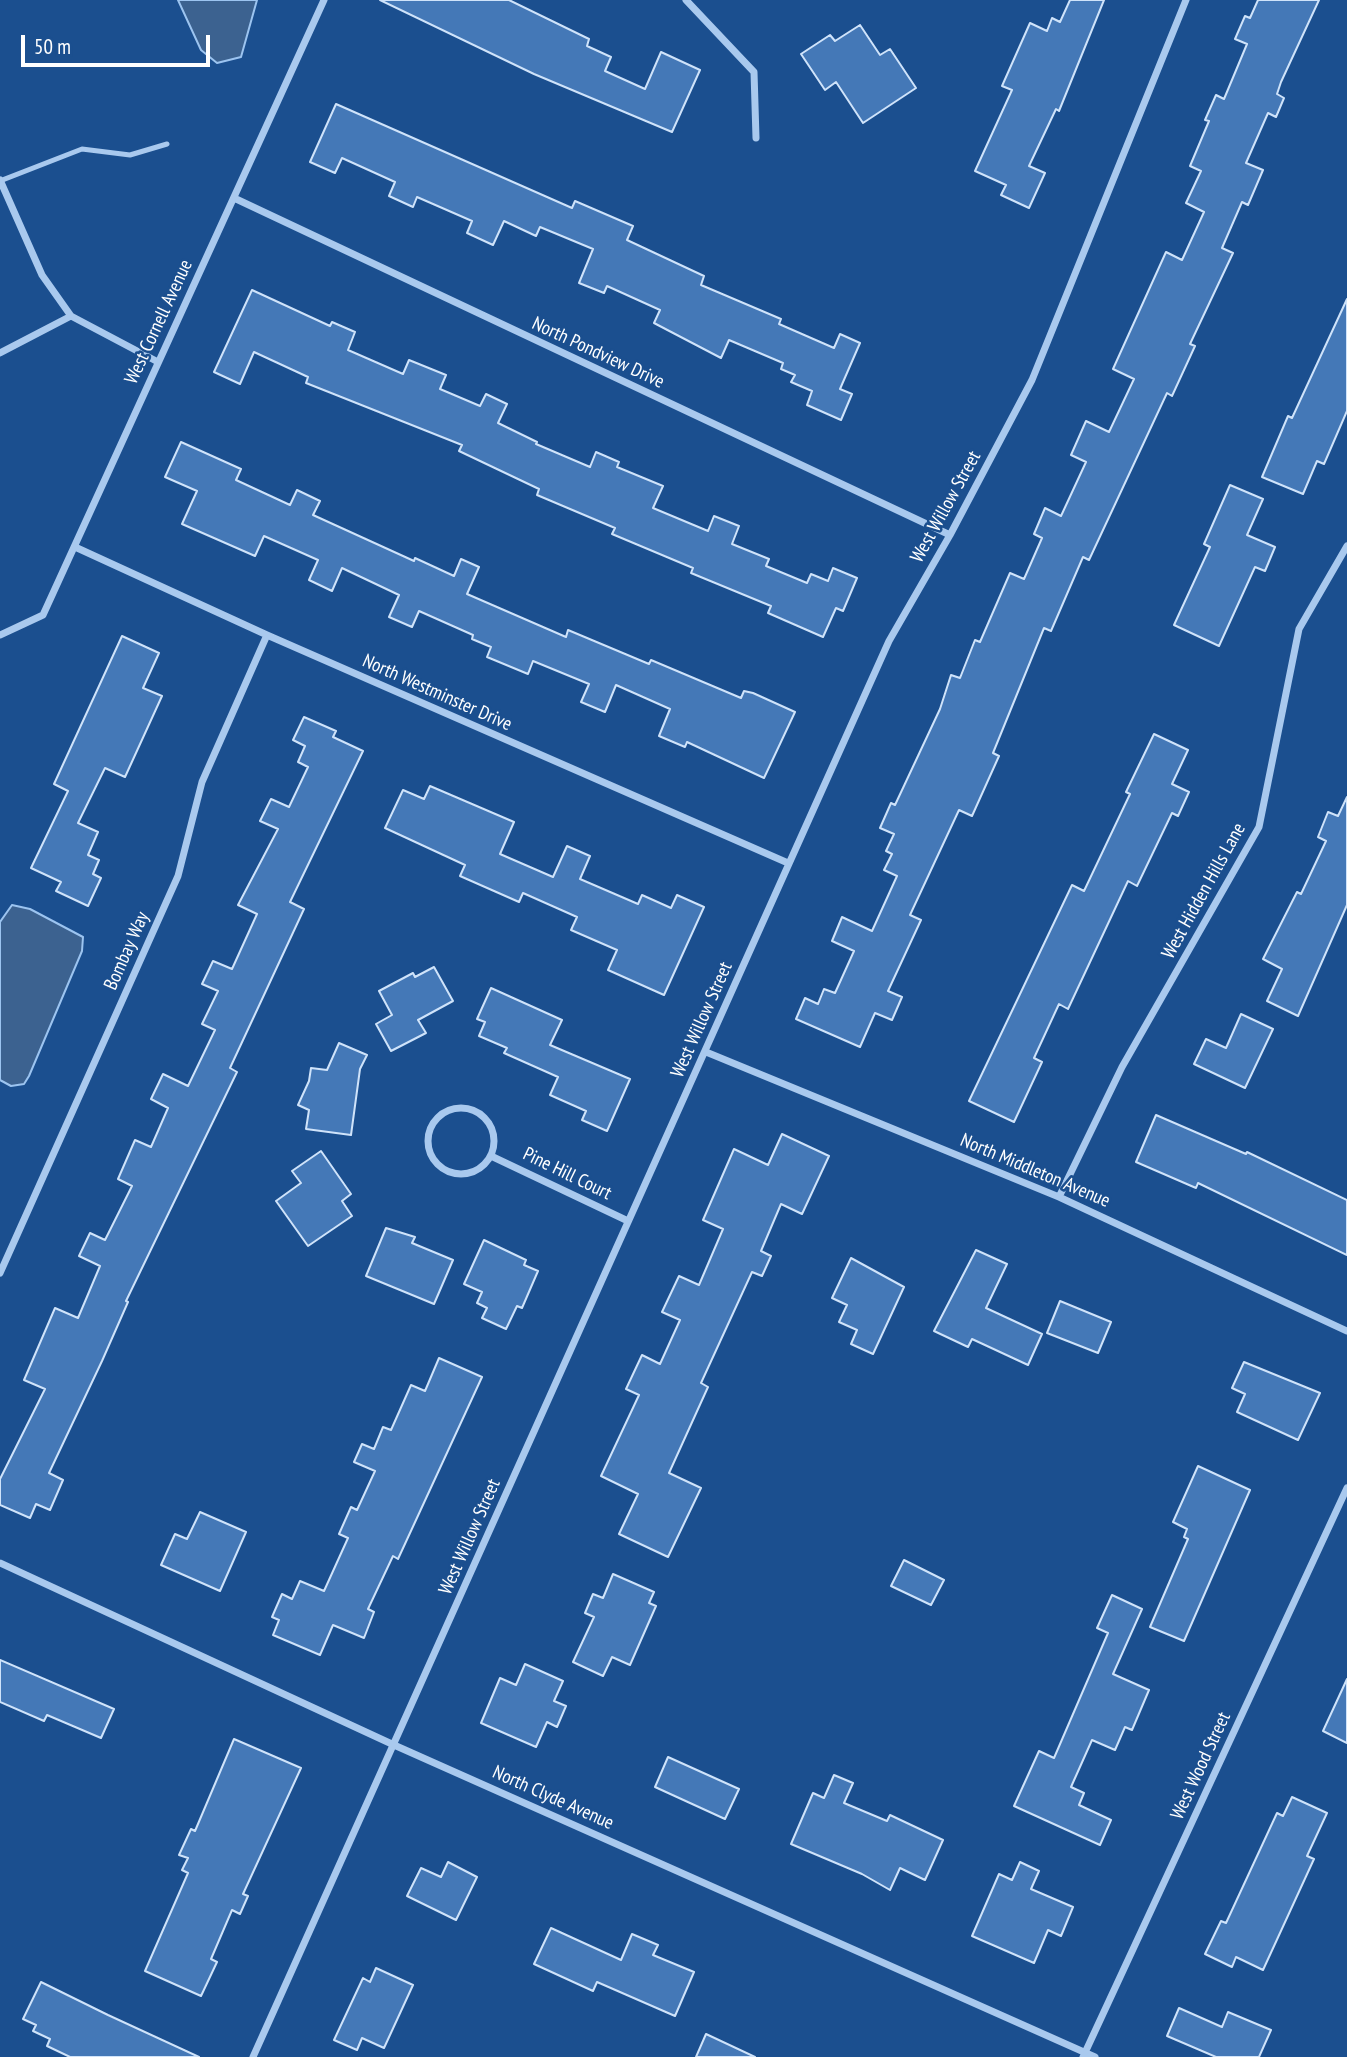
<!DOCTYPE html>
<style>
body{margin:0}
#map{position:relative;width:1347px;height:2057px;overflow:hidden;background:#1b4f8f;font-family:"PT Sans Narrow",sans-serif}
canvas{display:block}
.scale{position:absolute;left:21px;top:35px;width:189px;height:32px;box-sizing:border-box;border:4px solid #fff;border-top:0;padding-left:9px;font-size:21px;line-height:24px;white-space:nowrap;color:#fff;-webkit-text-stroke:5px #1b4f8f;paint-order:stroke}
</style>
<div id="map">
<canvas width="1347" height="2057"></canvas>
<div class="scale">50 m</div>
</div>
<script>
const ctx = document.querySelector('canvas').getContext('2d');
ctx.lineJoin = 'round';
function fillPath(path, color) { ctx.fillStyle = color; ctx.fill(path, 'evenodd'); }
const toPath = rows => new Path2D(rows.map(r => 'M' + r).join(''));
function strokePath(path, color, width, dash) { ctx.strokeStyle = color; ctx.lineWidth = width; ctx.lineCap = dash ? 'butt' : 'round'; ctx.setLineDash(dash || []); ctx.stroke(path); }
function drawText(font, color, halo, rows, align = 'center') {
  ctx.font = font + ' "PT Sans Narrow",sans-serif'; ctx.lineWidth = 5; ctx.setLineDash([]); ctx.textBaseline = 'middle'; ctx.strokeStyle = halo; ctx.fillStyle = color; for (const [text, x, y, turn = 0] of rows) {
    ctx.save(); ctx.translate(x, y); ctx.rotate((+turn || 0) * Math.PI / 180); ctx.textAlign = isNaN(turn) ? turn : align; if (halo) ctx.strokeText(text, 0, 0); ctx.fillText(text, 0, 0); ctx.restore();
  }
}
const water = toPath([
 [178,0,257,0,241,57,217,63,201,50,178,0],
 [12,905,30,909,83,937,82,951,29,1076,24,1084,11,1086,0,1080,0,922,12,905]
]);
fillPath(water, '#3c6290');
strokePath(water, '#9cc4f0', 2);
const building = toPath([
 [380,0,509,0,589,39,587,46,611,57,605,71,645,89,661,52,700,70,672,132,534,74,380,0],
 [1070,0,1104,0,1059,111,1056,109,1029,166,1045,173,1029,208,1001,195,1006,185,975,171,1012,90,1002,86,1030,23,1047,31,1052,18,1060,22,1070,0],
 [1258,0,1319,0,1281,82,1277,94,1284,98,1276,117,1268,113,1246,163,1263,170,1248,205,1242,202,1222,248,1233,253,1190,344,1195,346,1172,396,1167,393,1089,560,1083,557,1051,631,1044,628,993,753,999,756,972,816,959,810,910,915,921,920,888,991,902,997,892,1020,875,1013,860,1047,796,1019,805,998,818,1004,824,989,835,993,854,951,832,941,842,917,872,931,897,876,884,870,892,854,886,851,894,834,880,828,891,803,895,805,940,709,951,675,960,678,975,640,980,642,1010,573,1024,579,1042,538,1034,534,1045,508,1061,516,1086,462,1071,455,1086,421,1109,432,1134,379,1113,369,1166,252,1182,260,1204,212,1186,203,1201,171,1190,166,1209,121,1205,120,1216,95,1224,99,1247,44,1235,39,1245,16,1250,18,1258,0],
 [860,25,880,55,890,49,916,88,863,123,836,82,825,90,801,54,830,35,835,41,860,25],
 [336,104,572,208,575,201,633,226,627,240,704,276,701,285,781,319,779,324,834,348,840,334,860,343,840,389,852,394,841,420,807,405,812,391,791,382,795,375,781,369,783,363,729,340,721,358,654,323,660,310,607,286,604,293,579,283,593,249,540,227,536,236,504,221,493,245,467,233,472,221,417,197,413,207,389,196,395,182,342,158,335,173,310,162,336,104],
 [252,290,330,326,332,322,355,332,348,350,403,374,409,360,446,375,440,389,480,406,486,394,507,404,498,423,537,442,536,444,590,467,596,452,619,462,617,467,663,486,653,508,708,531,714,516,739,526,732,544,769,559,766,566,807,583,811,574,828,581,833,568,857,578,843,611,836,608,823,637,768,613,771,606,691,573,693,568,612,534,615,528,537,495,539,489,459,451,462,445,306,383,308,377,254,352,240,384,214,372,252,290],
 [1347,299,1347,411,1324,464,1317,461,1303,494,1262,477,1288,416,1292,418,1347,299],
 [181,442,241,469,236,480,290,505,297,490,320,501,313,515,414,561,415,558,454,576,461,559,479,567,467,594,566,637,568,630,649,664,651,660,741,698,744,691,753,693,795,712,764,778,687,742,685,747,659,736,670,709,616,685,605,712,581,702,589,684,533,661,528,674,487,657,491,647,472,639,473,635,419,611,412,627,389,617,399,595,342,568,332,591,309,580,318,560,264,536,255,556,182,524,197,491,165,477,181,442],
 [1230,485,1263,499,1247,535,1275,547,1265,571,1255,567,1219,646,1174,625,1210,547,1204,544,1230,485],
 [122,636,159,653,143,688,162,696,125,777,105,768,78,823,98,832,88,855,99,860,93,874,101,878,88,906,56,891,61,882,31,868,68,791,54,784,122,636],
 [304,717,336,731,333,737,363,751,290,902,304,909,230,1068,237,1072,126,1301,128,1302,102,1361,49,1473,63,1480,50,1510,36,1504,30,1518,0,1505,0,1479,45,1389,24,1380,55,1308,78,1318,100,1266,79,1256,90,1233,105,1240,132,1186,118,1179,135,1140,151,1147,168,1108,151,1099,163,1074,188,1086,215,1030,202,1024,218,991,202,984,213,961,232,969,257,914,238,905,278,829,260,821,271,799,289,807,308,767,298,762,305,746,293,740,304,717],
 [1154,734,1188,750,1172,784,1189,792,1178,816,1172,813,1137,886,1128,881,1068,1009,1059,1004,1034,1058,1042,1062,1014,1122,969,1101,1072,885,1084,891,1130,794,1126,792,1154,734],
 [430,786,514,822,500,854,553,877,567,846,590,856,580,879,638,904,642,895,671,908,677,895,704,907,664,995,608,970,617,950,571,930,577,917,523,893,519,902,460,876,465,865,385,828,403,790,424,799,430,786],
 [1347,797,1347,905,1298,1016,1267,1001,1282,969,1263,959,1297,892,1301,894,1326,841,1318,837,1328,812,1338,816,1347,797],
 [434,967,453,1001,418,1020,426,1033,391,1051,376,1024,392,1015,379,991,413,973,415,977,434,967],
 [491,988,562,1020,550,1045,630,1079,607,1131,582,1120,586,1111,550,1095,558,1077,504,1053,507,1048,479,1036,485,1022,477,1019,491,988],
 [1241,1014,1273,1029,1245,1088,1194,1064,1206,1039,1226,1048,1241,1014],
 [339,1043,367,1055,360,1069,351,1135,306,1129,309,1110,298,1105,309,1081,311,1068,327,1070,339,1043],
 [1156,1115,1246,1154,1247,1152,1347,1200,1347,1255,1198,1183,1196,1188,1136,1162,1156,1115],
 [782,1134,829,1156,802,1214,781,1204,761,1251,771,1256,762,1276,752,1272,701,1383,708,1387,669,1473,701,1488,668,1557,619,1534,638,1494,601,1476,639,1395,626,1389,642,1355,660,1364,680,1320,662,1312,679,1276,699,1285,723,1229,703,1220,734,1149,768,1165,782,1134],
 [321,1151,351,1194,342,1201,352,1216,308,1246,276,1201,301,1183,292,1171,321,1151],
 [386,1228,415,1237,412,1243,453,1260,434,1304,366,1276,386,1228],
 [484,1240,526,1260,524,1265,538,1271,522,1308,517,1306,506,1329,482,1318,487,1308,477,1303,482,1292,464,1284,484,1240],
 [976,1250,1007,1264,986,1308,1042,1334,1028,1365,972,1339,968,1347,934,1331,976,1250],
 [851,1258,904,1287,873,1354,851,1344,857,1330,839,1322,847,1305,832,1298,851,1258],
 [1060,1301,1111,1322,1098,1353,1047,1333,1060,1301],
 [439,1358,482,1377,398,1559,393,1556,368,1609,374,1612,364,1638,333,1625,320,1655,273,1635,279,1620,272,1617,282,1594,292,1599,300,1581,324,1591,348,1538,339,1534,351,1507,357,1510,375,1471,354,1462,362,1444,374,1449,383,1427,391,1430,411,1385,425,1391,439,1358],
 [1244,1362,1320,1393,1298,1440,1237,1412,1245,1394,1232,1388,1244,1362],
 [1198,1466,1250,1490,1184,1641,1150,1627,1188,1539,1184,1537,1187,1529,1173,1522,1198,1466],
 [200,1512,246,1532,220,1591,161,1565,175,1534,187,1539,200,1512],
 [904,1560,944,1580,931,1605,891,1586,904,1560],
 [613,1574,654,1592,649,1603,656,1606,630,1665,612,1657,603,1676,573,1662,594,1617,585,1613,593,1594,603,1598,613,1574],
 [1112,1595,1142,1609,1113,1674,1149,1690,1132,1730,1125,1727,1115,1750,1092,1740,1071,1787,1084,1793,1079,1805,1111,1820,1100,1845,1014,1806,1039,1751,1054,1758,1108,1633,1097,1628,1112,1595],
 [0,1660,114,1709,101,1738,47,1715,44,1721,0,1702,0,1660],
 [525,1664,563,1681,554,1701,566,1706,557,1727,547,1722,536,1747,481,1723,500,1678,516,1685,525,1664],
 [1347,1679,1347,1743,1323,1731,1347,1679],
 [234,1739,301,1768,243,1894,248,1896,240,1914,232,1910,211,1959,217,1962,201,1996,145,1971,188,1873,182,1870,188,1858,179,1855,191,1829,195,1831,234,1739],
 [668,1757,739,1789,725,1819,655,1787,668,1757],
 [834,1775,853,1783,844,1803,887,1821,890,1815,943,1840,925,1880,900,1868,890,1890,862,1874,791,1844,813,1793,824,1798,834,1775],
 [1292,1797,1327,1813,1307,1856,1314,1859,1263,1970,1236,1957,1232,1967,1205,1954,1221,1921,1226,1923,1277,1813,1283,1816,1292,1797],
 [448,1862,477,1877,456,1920,407,1896,421,1868,441,1877,448,1862],
 [1020,1862,1039,1871,1031,1889,1073,1907,1061,1936,1048,1930,1034,1963,972,1936,999,1874,1012,1880,1020,1862],
 [551,1928,621,1960,632,1934,658,1945,653,1955,694,1972,675,2016,597,1982,593,1991,534,1964,551,1928],
 [376,1968,413,1985,384,2048,362,2038,357,2050,334,2040,363,1978,370,1982,376,1968],
 [41,1982,108,2015,199,2057,70,2057,47,2046,50,2039,33,2031,36,2025,23,2019,41,1982],
 [1179,2008,1222,2027,1228,2012,1271,2030,1259,2057,1216,2057,1167,2036,1179,2008],
 [706,2034,755,2057,696,2057,706,2034]
]);
fillPath(building, '#4478b7');
strokePath(building, '#cfe3fa', 2);
strokePath(toPath([
 [0,181,82,149,130,155,167,144]
]), '#a9c9ee', 5);
strokePath(toPath([
 [686,0,754,72,756,138],
 [0,180,42,275,71,316,158,362],
 [234,198,950,535],
 [0,353,71,316],
 [75,547,267,635,788,863],
 [0,635,43,615,324,0],
 [706,1052,1059,1197,1347,1331],
 '428 1141a33 33 0 1 1 66 0a33 33 0 1 1-66 0Z',
 [491,1156,628,1221],
 [1059,1197,1122,1067,1259,827,1299,629,1347,546],
 [0,1273,178,876,202,782,267,635],
 [0,1563,394,1745,1095,2057],
 [253,2057,889,641,950,535,1032,380,1186,0],
 [1083,2057,1347,1488]
]), '#a9c9ee', 7);
drawText('19px', '#fff', '#1b4f8f', [
 ["West Cornell Avenue",159,322,-65],
 ["North Pondview Drive",598,353,25],
 ["West Willow Street",946,507,-61],
 ["North Westminster Drive",437,693,24],
 ["West Hidden Hills Lane",1204,891,-61],
 ["Bombay Way",127,951,-66],
 ["West Willow Street",702,1020,-66],
 ["North Middleton Avenue",1035,1171,23],
 ["Pine Hill Court",567,1174,26],
 ["West Willow Street",470,1537,-66],
 ["West Wood Street",1201,1766,-65],
 ["North Clyde Avenue",553,1798,24]
]);
</script>
